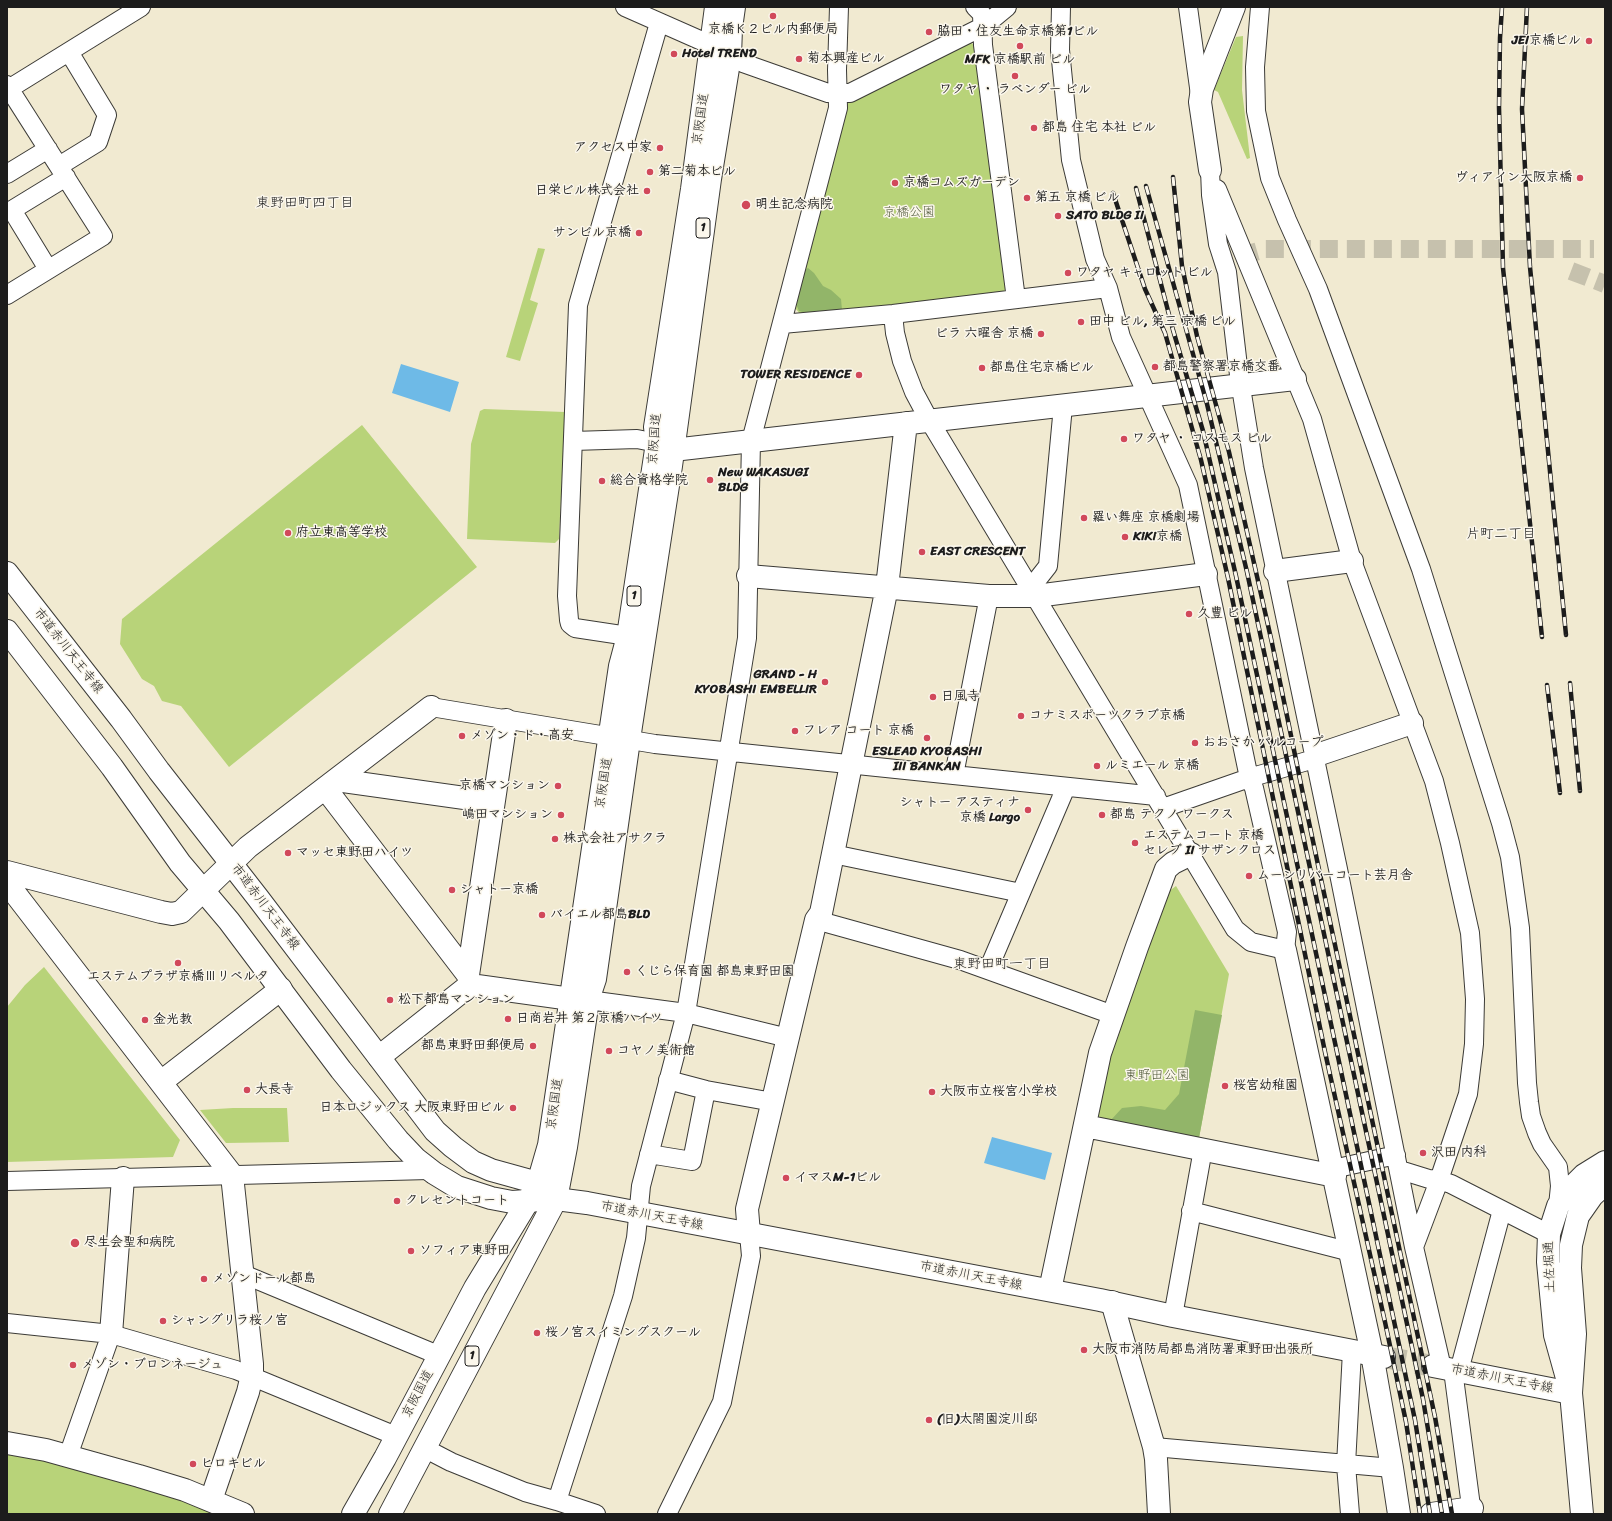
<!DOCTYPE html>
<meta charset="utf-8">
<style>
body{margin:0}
#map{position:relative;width:1612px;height:1521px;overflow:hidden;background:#f1ead1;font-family:Sriracha,sans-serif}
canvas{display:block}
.frame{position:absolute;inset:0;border:8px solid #1c1c1c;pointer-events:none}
</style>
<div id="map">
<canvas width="1612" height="1521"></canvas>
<div class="frame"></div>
</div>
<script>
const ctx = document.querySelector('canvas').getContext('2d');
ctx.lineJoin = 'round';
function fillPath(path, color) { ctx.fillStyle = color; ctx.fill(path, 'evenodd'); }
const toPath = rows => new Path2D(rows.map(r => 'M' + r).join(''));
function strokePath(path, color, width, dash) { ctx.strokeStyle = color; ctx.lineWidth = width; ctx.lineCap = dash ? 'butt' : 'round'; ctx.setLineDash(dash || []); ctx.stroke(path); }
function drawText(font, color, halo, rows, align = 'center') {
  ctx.font = font + ' Sriracha,"Klee One",sans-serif'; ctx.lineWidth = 3; ctx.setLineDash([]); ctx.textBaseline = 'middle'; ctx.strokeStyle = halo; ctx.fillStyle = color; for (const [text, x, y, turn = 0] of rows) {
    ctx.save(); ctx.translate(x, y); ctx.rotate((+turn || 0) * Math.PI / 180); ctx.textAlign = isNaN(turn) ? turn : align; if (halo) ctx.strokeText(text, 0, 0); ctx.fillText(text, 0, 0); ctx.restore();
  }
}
fillPath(toPath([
 [1243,36,1242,90,1250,158,1247,159,1218,92,1214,90,1236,37],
 [967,41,975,45,1009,284,1003,293,801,315,795,308,845,107,851,99],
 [538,248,545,249,530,300,538,303,520,361,506,357],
 [484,409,565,412,559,539,555,543,467,539,471,444,480,411],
 [362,425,477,567,229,767,181,706,162,701,154,686,142,679,120,644,122,619],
 [1176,886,1229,974,1199,1138,1099,1118,1095,1112,1107,1059,1164,895],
 [44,967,180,1140,173,1157,7,1162,7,1007,25,985],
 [233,1108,287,1108,289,1142,226,1143,200,1110],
 [7,1453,42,1459,189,1502,218,1514,7,1514]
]), '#b8d379');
fillPath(toPath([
 [808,268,814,273,823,286,831,290,841,299,842,310,809,314,799,311,796,304,803,271],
 [1195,1010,1222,1015,1199,1138,1111,1120,1122,1108,1141,1106,1165,1110,1179,1094]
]), '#92b569');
fillPath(toPath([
 [401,364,459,382,450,412,392,393],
 [992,1137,1052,1153,1045,1180,984,1163]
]), '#6ebae7');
strokePath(toPath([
 [1214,264,1265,249,1594,249],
 [1571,271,1605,284]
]), '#c6c1ad', 18, [18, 9]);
strokePath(toPath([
 [1384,1357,1433,1366]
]), '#c6c1ad', 22, [22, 11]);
const street = toPath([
 [625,7,711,45,743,63,828,93,850,93,984,26,1007,7],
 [975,7,982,14,983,45,1016,299],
 [1188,7,1200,95],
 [1260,7,1255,67,1256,111,1270,178,1287,220,1318,289,1421,569,1501,823,1510,857,1520,928,1527,1083,1529,1102,1531,1116,1537,1133,1542,1144,1558,1167,1560,1186,1558,1206],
 [7,85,103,236,7,295],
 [7,90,141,7],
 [59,166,98,142,107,115,69,52],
 [1210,170,1211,195,1218,244,1227,272,1239,375,1254,468,1338,869,1414,1247,1442,1368],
 [7,174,48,149],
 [1217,189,1312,419,1352,561,1434,781,1450,843,1470,933,1475,999,1474,1044,1468,1094,1437,1186,1414,1247],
 [48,269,12,210,66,177],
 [893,314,895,333,902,361,914,392,929,420,1235,929,1251,942,1285,950,1287,932,1254,788,1249,778,1188,485,1121,337,1108,288,1095,259,1071,160,1060,50,1061,7],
 [782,324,893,314,1108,288],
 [573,441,637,439,657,443,669,448],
 [1036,596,1037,580,1048,566,1063,406],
 [628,636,575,628,570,624,569,620,567,596,578,305,659,23],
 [431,707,655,744,1156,796],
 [954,775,989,596],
 [1163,808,1249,778,1314,759],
 [833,854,1021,893],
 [816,920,960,960,1113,1015],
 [988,970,1066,787],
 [588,1000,686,1013,788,1038],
 [668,1080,706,1090,773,1102],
 [649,1154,692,1161,706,1090],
 [1333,1169,1396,1155],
 [1400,1170,1429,1179,1439,1180,1451,1184,1549,1234],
 [7,1181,429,1170],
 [1191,1211,1351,1252],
 [243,1274,438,1355],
 [1173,1316,1203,1149],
 [7,1323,111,1334,236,1370,396,1436],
 [1453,1370,1472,1514],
 [1459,1371,1502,1210],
 [1154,1447,1392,1468],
 [424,1448,451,1462,525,1492,557,1501,596,1514],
 [68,1456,111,1334],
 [557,1501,623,1296,636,1238,641,1186,686,1013,747,638,751,441,838,108,837,70,839,7],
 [667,1514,722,1402,751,1256,749,1234],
 [1350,1514,1346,1465,1352,1351]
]);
const secondary = toPath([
 [1210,170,1200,102,1202,89,1234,7],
 [673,450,1295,379],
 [1275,571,1352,561],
 [748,576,989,596,1036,596,1206,574],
 [1314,759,1320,754,1412,723],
 [336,780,493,802],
 [325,788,468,975],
 [7,872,161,912,172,914,181,912,248,847,431,707],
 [7,883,232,1175,252,1364,252,1375,248,1392,211,1500],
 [1285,950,1372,1354,1392,1468,1399,1514],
 [470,985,468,975,506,720],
 [379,1057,470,985,571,999],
 [161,1082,281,989],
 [1085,1126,1335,1176],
 [749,1234,747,1209,816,920,821,913,887,587,906,423],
 [1050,1290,1100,1053,1137,947,1166,869,1173,863,1191,854],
 [1112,1302,1154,1447,1156,1459,1159,1514],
 [111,1334,123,1178],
 [1567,1378,1555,1335,1548,1262,1549,1234,1558,1206,1575,1184,1584,1175,1605,1162],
 [7,1443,46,1450,139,1476,185,1490,243,1514],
 [1431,1514,1472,1508],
 [1582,1514,1571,1393,1575,1334,1570,1268,1571,1245,1578,1216,1592,1196,1605,1184]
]);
const primary = toPath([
 [7,573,121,719,159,771,258,898,435,1131,453,1147,473,1162,491,1170,538,1183,552,1195],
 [7,631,112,767,180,863,229,921,341,1070,398,1140,416,1159,434,1173,457,1187,491,1198,512,1202,556,1199,587,1203,1100,1300,1173,1316,1384,1357],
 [1433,1366,1571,1393]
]);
const highway = toPath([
 [353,1514,385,1458,475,1288,528,1201,538,1183,549,1145,620,666,628,636,657,443,655,427,692,189,716,7],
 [390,1514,556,1199,566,1147,588,1000,595,979,631,726,671,466,710,179,730,56,731,28,734,7]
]);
strokePath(street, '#3c3b37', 20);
strokePath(secondary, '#3c3b37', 24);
strokePath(primary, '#3c3b37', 24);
strokePath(highway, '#3c3b37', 24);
strokePath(street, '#fff', 18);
strokePath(secondary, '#fff', 22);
strokePath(primary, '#fff', 22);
strokePath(highway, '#fff', 22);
const rail = toPath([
 [1502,7,1500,38,1499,107,1503,268,1542,637],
 [1527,7,1522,109,1530,267,1566,635],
 [1173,177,1182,266,1189,299,1197,336,1229,452,1272,643,1303,794,1435,1417,1452,1514],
 [1146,186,1207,404,1247,572,1423,1399,1442,1514],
 [1136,188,1173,330,1203,431,1236,576,1415,1420,1430,1514],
 [1113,193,1145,289,1165,333,1201,460,1228,578,1325,1052,1385,1322,1406,1422,1420,1514],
 [1570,683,1580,791],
 [1547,685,1560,793]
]);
strokePath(rail, '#1c1c1c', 4.5);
strokePath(rail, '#fbf7ec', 3, [9]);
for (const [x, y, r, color] of [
 [773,16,4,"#d1495b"],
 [929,32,4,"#d1495b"],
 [1589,41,4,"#d1495b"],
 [1020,46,4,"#d1495b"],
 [674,54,4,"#d1495b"],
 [799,59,4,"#d1495b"],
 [1015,76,4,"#d1495b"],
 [1034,128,4,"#d1495b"],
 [660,148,4,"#d1495b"],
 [650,172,4,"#d1495b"],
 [1580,178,4,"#d1495b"],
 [895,183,4,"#d1495b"],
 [647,191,4,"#d1495b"],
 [1027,198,4,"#d1495b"],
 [746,205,5,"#d1495b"],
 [1058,216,4,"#d1495b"],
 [639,233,4,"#d1495b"],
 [1068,273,4,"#d1495b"],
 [1081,322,4,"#d1495b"],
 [1041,334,4,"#d1495b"],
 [1155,367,4,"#d1495b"],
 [982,368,4,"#d1495b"],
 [859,375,4,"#d1495b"],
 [1124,439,4,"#d1495b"],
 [710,480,4,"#d1495b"],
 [602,481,4,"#d1495b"],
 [1084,518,4,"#d1495b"],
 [288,533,4,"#d1495b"],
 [1125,537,4,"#d1495b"],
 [922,552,4,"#d1495b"],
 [1189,614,4,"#d1495b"],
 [825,682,4,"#d1495b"],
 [933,697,4,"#d1495b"],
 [1021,716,4,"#d1495b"],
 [795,731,4,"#d1495b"],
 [462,736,4,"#d1495b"],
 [927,738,4,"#d1495b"],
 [1195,743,4,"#d1495b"],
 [1097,766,4,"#d1495b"],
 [558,786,4,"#d1495b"],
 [1028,810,4,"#d1495b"],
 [561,815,4,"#d1495b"],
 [1102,815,4,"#d1495b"],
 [555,839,4,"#d1495b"],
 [1135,843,4,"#d1495b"],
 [288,853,4,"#d1495b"],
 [1249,876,4,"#d1495b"],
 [452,890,4,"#d1495b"],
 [542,915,4,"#d1495b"],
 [178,963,4,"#d1495b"],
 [627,972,4,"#d1495b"],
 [390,1000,4,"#d1495b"],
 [508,1019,4,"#d1495b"],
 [145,1020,4,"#d1495b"],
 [533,1046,4,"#d1495b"],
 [609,1051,4,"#d1495b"],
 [1225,1086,4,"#d1495b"],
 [247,1090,4,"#d1495b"],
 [932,1092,4,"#d1495b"],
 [513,1108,4,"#d1495b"],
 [1423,1153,4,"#d1495b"],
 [786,1178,4,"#d1495b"],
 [397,1201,4,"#d1495b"],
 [75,1243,5,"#d1495b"],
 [411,1251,4,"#d1495b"],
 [204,1279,4,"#d1495b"],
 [163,1321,4,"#d1495b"],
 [537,1333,4,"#d1495b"],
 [1084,1350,4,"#d1495b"],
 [73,1365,4,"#d1495b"],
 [929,1420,4,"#d1495b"],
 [193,1464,4,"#d1495b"]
]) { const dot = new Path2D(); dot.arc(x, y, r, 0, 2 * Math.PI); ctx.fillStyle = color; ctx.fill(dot); strokePath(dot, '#fbf7ec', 1.5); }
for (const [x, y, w] of [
 [703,228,14],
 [634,596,14],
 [472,1356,14]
]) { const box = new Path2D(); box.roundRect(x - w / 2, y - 10, w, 20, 3); ctx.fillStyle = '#fbf7ec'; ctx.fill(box); strokePath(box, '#1c1c1c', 1); }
drawText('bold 12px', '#1c1c1c', null, [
 ["1",703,228],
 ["1",634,596],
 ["1",472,1356]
]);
drawText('bold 13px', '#1c1c1c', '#fbf7ec', [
 ["京橋Ｋ２ビル内郵便局",773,30,"center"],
 ["脇田・住友生命京橋第1ビル",937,32],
 ["JEI京橋ビル",1581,41,"right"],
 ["Hotel TREND",682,54],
 ["菊本興産ビル",807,59],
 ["MFK 京橋駅前 ビル",1020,60,"center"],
 ["ワタヤ ・ ラベンダー ビル",1015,90,"center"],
 ["都島 住宅 本社 ビル",1042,128],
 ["アクセス中家",652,148,"right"],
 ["第二菊本ビル",658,172],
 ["ヴィアイン大阪京橋",1572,178,"right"],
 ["京橋コムズガーデン",903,183],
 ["日栄ビル株式会社",639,191,"right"],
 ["第五 京橋 ビル",1035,198],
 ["明生記念病院",755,205],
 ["SATO BLDG II",1066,216],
 ["サンビル京橋",631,233,"right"],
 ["ワタヤ キャロット ビル",1076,273],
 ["田中 ビル, 第三 京橋 ビル",1089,322],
 ["ビラ 六曜舎 京橋",1033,334,"right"],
 ["都島警察署京橋交番",1163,367],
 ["都島住宅京橋ビル",990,368],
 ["TOWER RESIDENCE",851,375,"right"],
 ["ワタヤ ・ コスモス ビル",1132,439],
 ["New WAKASUGI",718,473],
 ["BLDG",718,488],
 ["総合資格学院",610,481],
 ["羅い舞座 京橋劇場",1092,518],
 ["府立東高等学校",296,533],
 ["KiKi京橋",1133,537],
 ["EAST CRESCENT",930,552],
 ["久豊 ビル",1197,614],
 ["GRAND - H",817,675,"right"],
 ["KYOBASHI EMBELLIR",817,690,"right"],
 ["日風寺",941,697],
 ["コナミスポーツクラブ京橋",1029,716],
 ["フレア コート 京橋",803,731],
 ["メゾン・ド・高安",470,736],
 ["おおさか パルコープ",1203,743],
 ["ESLEAD KYOBASHI",927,752,"center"],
 ["III BANKAN",927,767,"center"],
 ["ルミエール 京橋",1105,766],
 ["京橋マンション",550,786,"right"],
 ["シャトー アスティナ",1020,803,"right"],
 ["京橋 Largo",1020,818,"right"],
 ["嶋田マンション",553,815,"right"],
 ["都島 テクノ ワークス",1110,815],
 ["エステムコート 京橋",1143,836],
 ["セレブ II サザンクロス",1143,851],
 ["株式会社アサクラ",563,839],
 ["マッセ東野田ハイツ",296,853],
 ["ムーンリバーコート芸月舎",1257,876],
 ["シャトー京橋",460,890],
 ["バイエル都島BLD",550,915],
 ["くじら保育園 都島東野田園",635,972],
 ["エステムプラザ京橋Ⅲリベルタ",178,977,"center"],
 ["松下都島マンション",398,1000],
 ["日商岩井 第２京橋ハイツ",516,1019],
 ["金光教",153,1020],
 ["都島東野田郵便局",525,1046,"right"],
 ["コヤノ美術館",617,1051],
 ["桜宮幼稚園",1233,1086],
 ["大長寺",255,1090],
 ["大阪市立桜宮小学校",940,1092],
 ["日本ロジックス 大阪東野田ビル",505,1108,"right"],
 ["沢田 内科",1431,1153],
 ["イマスM-1ビル",794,1178],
 ["クレセントコート",405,1201],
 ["尽生会聖和病院",84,1243],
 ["ソフィア東野田",419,1251],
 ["メゾンドール都島",212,1279],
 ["シャングリラ桜ノ宮",171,1321],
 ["桜ノ宮スイミングスクール",545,1333],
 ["大阪市消防局都島消防署東野田出張所",1092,1350],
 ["メゾン・ブロンネージュ",81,1365],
 ["(旧)太閤園淀川邸",937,1420],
 ["ヒロキビル",201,1464]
], 'left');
drawText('13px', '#1c1c1c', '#fbf7ec', [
 ["京阪国道",701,119,-82],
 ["京阪国道",655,439,-85],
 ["市道赤川天王寺線",68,651,52],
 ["京阪国道",604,783,-81],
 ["市道赤川天王寺線",265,907,53],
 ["京阪国道",555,1104,-82],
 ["市道赤川天王寺線",652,1216,11],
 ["土佐堀通",1550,1267,-92],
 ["市道赤川天王寺線",971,1276,11],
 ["市道赤川天王寺線",1502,1379,11],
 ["京阪国道",418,1394,-62]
]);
drawText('13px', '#535c3d', '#fbf7ec', [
 ["京橋公園",909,213],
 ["東野田公園",1157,1076]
]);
drawText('14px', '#1c1c1c', '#fbf7ec', [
 ["東野田町四丁目",305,203],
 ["片町二丁目",1501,534],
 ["東野田町一丁目",1002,964]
]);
</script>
